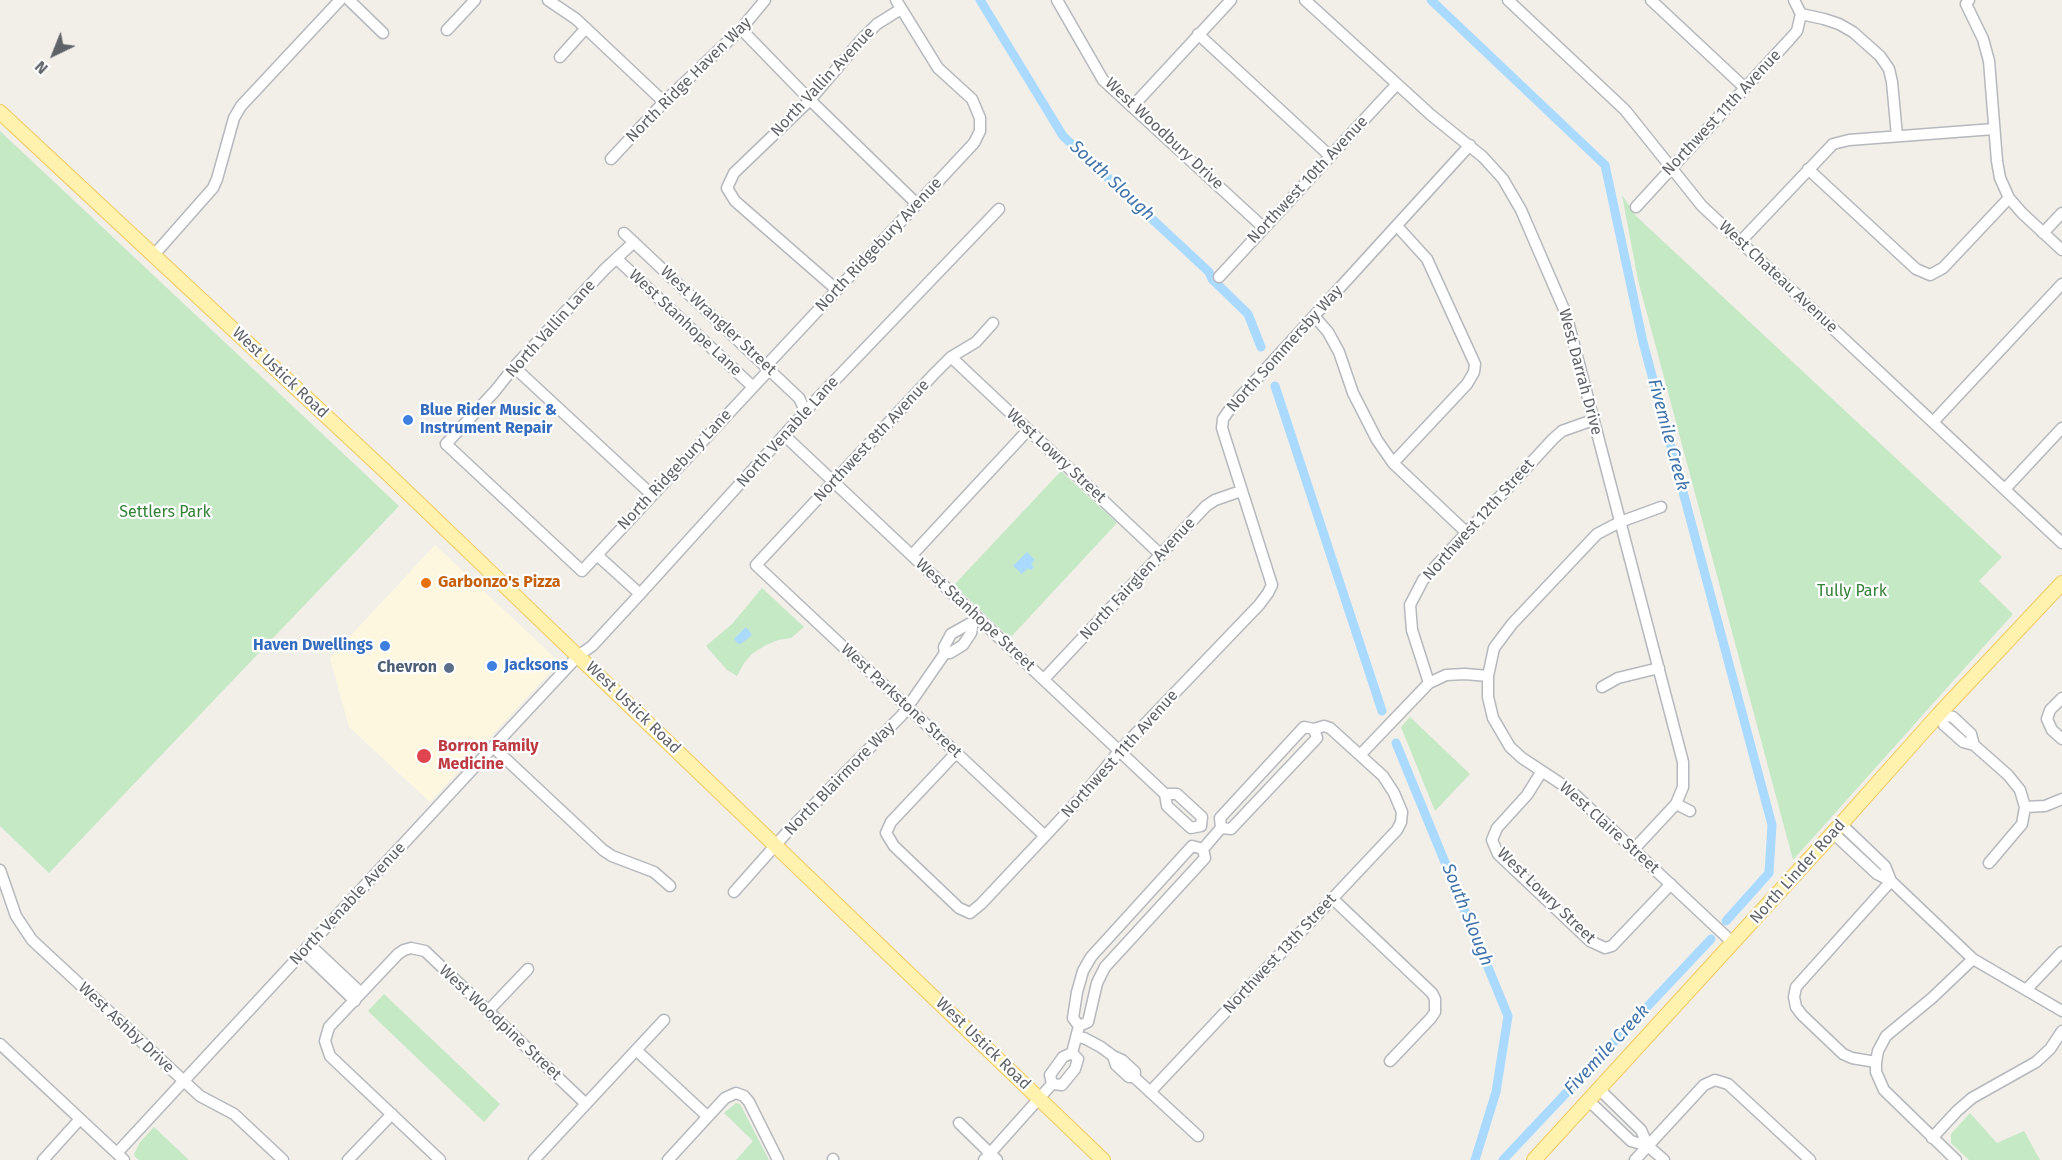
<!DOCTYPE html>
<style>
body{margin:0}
#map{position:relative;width:2062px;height:1160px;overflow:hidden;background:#f1efe8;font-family:"Fira Sans",sans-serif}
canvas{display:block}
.north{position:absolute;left:24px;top:24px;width:60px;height:60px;-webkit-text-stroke:4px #fff;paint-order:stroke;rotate:223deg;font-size:16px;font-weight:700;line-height:24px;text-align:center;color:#5f6368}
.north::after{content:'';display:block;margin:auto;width:21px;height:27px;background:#5f6368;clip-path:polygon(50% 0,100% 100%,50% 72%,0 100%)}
</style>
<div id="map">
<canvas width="2062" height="1160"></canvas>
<div class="north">N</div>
</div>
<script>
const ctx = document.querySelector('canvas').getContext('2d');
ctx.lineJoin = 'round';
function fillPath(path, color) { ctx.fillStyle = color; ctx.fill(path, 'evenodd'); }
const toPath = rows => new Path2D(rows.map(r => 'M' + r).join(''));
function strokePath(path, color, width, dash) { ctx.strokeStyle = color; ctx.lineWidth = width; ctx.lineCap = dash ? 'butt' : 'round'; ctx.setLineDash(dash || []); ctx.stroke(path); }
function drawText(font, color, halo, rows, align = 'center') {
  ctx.font = font + ' "Fira Sans",sans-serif'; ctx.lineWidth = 4.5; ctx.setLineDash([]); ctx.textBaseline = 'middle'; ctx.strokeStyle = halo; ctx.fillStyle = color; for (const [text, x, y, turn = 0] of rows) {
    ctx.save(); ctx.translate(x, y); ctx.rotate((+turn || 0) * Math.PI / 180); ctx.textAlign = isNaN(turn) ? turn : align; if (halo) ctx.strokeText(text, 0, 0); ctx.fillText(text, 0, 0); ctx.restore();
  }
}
fillPath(toPath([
 [435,545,555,658,557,665,430,802,349,727,330,658]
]), '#fef7e0');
fillPath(toPath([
 [0,131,399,506,49,873,0,826],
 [1622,195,1636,216,2002,557,1979,581,2013,614,1793,860,1638,280],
 [1061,471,1117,523,1010,638,954,585],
 [762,588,804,627,791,638,778,640,766,645,752,654,744,663,737,676,727,670,706,646,732,624],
 [1410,717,1470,774,1435,811,1401,727],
 [384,994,500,1104,484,1122,368,1011],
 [736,1103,740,1104,769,1160,736,1160,753,1141,724,1113],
 [1970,1113,1997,1143,2024,1131,2040,1160,1969,1160,1951,1143,1951,1134],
 [154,1127,189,1160,139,1160,135,1157,134,1154,140,1142]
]), '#c5e8c5');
fillPath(toPath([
 [1027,552,1035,560,1031,564,1034,567,1031,570,1028,568,1022,574,1013,566],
 [746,627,752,635,742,643,738,644,734,639]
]), '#aadaff');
strokePath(toPath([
 [980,0,1063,136,1209,272,1212,279,1248,314,1261,347],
 [1431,0,1605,165,1643,342,1772,825,1769,873,1726,921],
 [1275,386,1382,711],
 [1396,743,1508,1016,1496,1092,1475,1160],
 [1503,1160,1711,939]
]), '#aadaff', 9);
const minor = toPath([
 [349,0,383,33],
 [548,0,576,19,664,102],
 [1057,0,1103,80,1264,228],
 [1305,0,1431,115,1483,157,1503,179,1521,210,1566,314,1683,762,1683,787,1676,804,1634,849],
 [1508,0,1625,110,1702,206,2062,543],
 [1651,0,1745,88],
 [1794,0,1801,14,1824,19,1839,24,1853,32,1880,56,1889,69,1892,82,1897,136],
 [1969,0,1966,4,1983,39,1989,61,1997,161,2000,178,2009,198,2022,213,2062,250],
 [741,29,810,100,917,204],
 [447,30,475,0],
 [1198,34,1330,156],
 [560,57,586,28],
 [1132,107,1231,0],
 [611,159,664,102,741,29,765,0],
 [1808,169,1916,269,1930,275,1943,268,2009,198],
 [1636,207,1790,39,1797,31,1801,14],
 [624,233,799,398,803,406,802,415],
 [2043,233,2062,213],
 [634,242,605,269,514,367,495,391,446,444,582,571,769,370],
 [1740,242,1833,144,1849,140,1994,129],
 [153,256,213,188,217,179,234,118,241,106,340,0],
 [617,259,753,387],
 [1219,277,1397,84],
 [837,290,735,201,727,188,734,173,810,100,862,39,877,24,901,9],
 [1314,316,1328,332,1339,352,1353,393,1377,440,1393,463,1467,533],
 [993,323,976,342,951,357,933,375,756,565,1045,836],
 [951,357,1161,555],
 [766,366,974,143,980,131,980,118,972,99,938,68,896,0],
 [514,367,652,495],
 [1933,422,2062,284],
 [785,436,1165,794],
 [1393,463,1467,384,1474,372,1475,364,1427,259,1397,226],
 [2005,489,2062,428],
 [1661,507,1620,522,1597,534,1512,624,1494,648,1488,676,1488,697,1493,718,1510,747,1522,758,1569,789,1733,943],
 [597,555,640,594],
 [912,555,1028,430],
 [945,653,944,647,951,634,976,620],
 [1044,679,1206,506,1215,500,1241,491],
 [1429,683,1412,630,1410,605,1423,580,1553,439,1562,431,1593,420],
 [1602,687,1618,678,1659,668],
 [2062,698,2050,710,2047,719,2052,730,2062,739],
 [1939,714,1953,717,1971,734,1974,745,1963,742,1944,725,1939,714],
 [1304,727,1314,729,1317,738,1231,829,1221,828,1220,818,1304,727],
 [1974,745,2008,775,2020,790,2025,807,2022,824,1989,863],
 [493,747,603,850,612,856,654,872,670,886],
 [956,753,891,822,886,833,894,846,959,908,970,913,981,904,1045,836,1084,794,1120,750,1259,605,1268,593,1272,585,1222,428,1223,419,1232,406,1470,145],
 [1360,755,1429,683,1446,675,1465,674,1488,676],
 [1542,771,1527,795,1497,828,1492,840,1498,854,1590,941,1605,948,1612,946,1671,884],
 [1165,794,1177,794,1202,817,1201,826,1191,828,1167,806,1165,794],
 [1676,804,1690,811],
 [2025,807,2045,806,2062,799],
 [1833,833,1877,874,1891,881,1885,866,1841,824],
 [1203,849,1221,828],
 [0,870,16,916,32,940,200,1096,234,1114,283,1160],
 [734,892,789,830,902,715,945,653,950,653,963,645,971,633,973,622],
 [1332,898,1432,993,1435,999,1435,1012,1431,1018,1390,1061],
 [310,945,361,993],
 [304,952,355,1001],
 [2026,990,2062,952],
 [488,1011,528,969],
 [1079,1026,1073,1018,1077,992,1083,971,1091,957,1192,846,1203,849],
 [1079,1026,1088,1022,1097,983,1105,967,1205,858,1203,849],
 [1076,1037,1084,1038,1101,1047,1113,1056],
 [0,1044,124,1160],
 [636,1050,707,1116],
 [1113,1056,1122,1060,1135,1072,1134,1077,1129,1077,1116,1065,1113,1056],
 [1876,1062,1852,1058,1843,1054,1802,1015,1796,1007,1794,997,1796,987,1891,881,1973,959,2062,1011],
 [1134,1077,1198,1136],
 [1052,1084,1050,1075,1063,1057,1072,1053,1079,1026],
 [1052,1084,1062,1085,1075,1069,1078,1059,1072,1053],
 [1150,1092,1397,830,1401,822,1402,812,1394,793,1383,776,1330,728,1324,726,1314,729],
 [1588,1100,1631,1141,1648,1146,1641,1130,1599,1089],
 [959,1123,997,1160],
 [1932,1138,1957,1111,1972,1098,2036,1062,2050,1049,2062,1031],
 [1648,1146,1664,1160],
 [117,1153,493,747,578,656,592,646,640,594,813,403,999,209],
 [43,1160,80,1119],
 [348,1160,392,1114],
 [440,1160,330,1056,325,1041,329,1027,398,954,404,950,411,948,425,951,586,1104],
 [534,1160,664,1020],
 [668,1160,725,1098,736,1093,744,1096,749,1102,778,1160],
 [833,1160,833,1159],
 [984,1160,1052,1084],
 [1635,1160,1704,1085,1715,1080,1728,1084,1810,1160],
 [1956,1160,1884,1090,1876,1072,1876,1062,1878,1051,1886,1036,1932,998,1973,959]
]);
const major = toPath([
 [0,112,385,471,1103,1160],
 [1534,1160,1833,833,1939,714,2062,583]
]);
strokePath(minor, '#b5b8bc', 13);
strokePath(major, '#f2c960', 16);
strokePath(minor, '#fff', 10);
strokePath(major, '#fff2af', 14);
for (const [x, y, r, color] of [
 [408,420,6,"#3f7fe0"],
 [426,583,6,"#e8710a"],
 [385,646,6,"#3f7fe0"],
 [492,666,6,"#3f7fe0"],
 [449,668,6,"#5c6f8a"],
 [424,756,8,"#e0444e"]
]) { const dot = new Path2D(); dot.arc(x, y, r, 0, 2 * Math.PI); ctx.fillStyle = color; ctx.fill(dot); strokePath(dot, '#fff', 2); }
drawText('16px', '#5f6368', '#fff', [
 ["North Ridge Haven Way",689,80,-45],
 ["North Vallin Avenue",823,82,-47],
 ["Northwest 11th Avenue",1722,113,-47],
 ["West Woodbury Drive",1164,134,43],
 ["Northwest 10th Avenue",1308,180,-47],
 ["North Ridgebury Avenue",879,245,-47],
 ["West Chateau Avenue",1778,277,43],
 ["West Wrangler Street",718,321,43],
 ["West Stanhope Lane",685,323,43],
 ["North Vallin Lane",551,329,-48],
 ["North Sommersby Way",1285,349,-48],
 ["West Darrah Drive",1580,372,75],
 ["West Ustick Road",280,373,43],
 ["North Venable Lane",788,432,-48],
 ["Northwest 8th Avenue",872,441,-47],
 ["West Lowry Street",1056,456,43],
 ["North Ridgebury Lane",675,470,-47],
 ["Northwest 12th Street",1479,520,-48],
 ["North Fairglen Avenue",1138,579,-47],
 ["West Stanhope Street",975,615,43],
 ["West Parkstone Street",901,701,43],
 ["West Ustick Road",633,708,44],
 ["Northwest 11th Avenue",1120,754,-48],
 ["North Blairmore Way",840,779,-46],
 ["West Claire Street",1609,828,42],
 ["North Linder Road",1798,872,-48],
 ["West Lowry Street",1546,896,44],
 ["North Venable Avenue",348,904,-47],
 ["Northwest 13th Street",1280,954,-47],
 ["West Woodpine Street",500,1023,43],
 ["West Ashby Drive",126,1028,43],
 ["West Ustick Road",983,1044,44]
]);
drawText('bold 16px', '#366cbe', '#fff', [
 ["Blue Rider Music &",420,411],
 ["Instrument Repair",420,429],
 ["Haven Dwellings",373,646,"right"],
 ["Jacksons",504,666]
], 'left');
drawText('16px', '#348238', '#fff', [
 ["Settlers Park",165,513],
 ["Tully Park",1852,592]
]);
drawText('bold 16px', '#c56008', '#fff', [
 ["Garbonzo's Pizza",438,583]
], 'left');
drawText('bold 16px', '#4e5e75', '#fff', [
 ["Chevron",437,668]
], 'right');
drawText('bold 16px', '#be3a42', '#fff', [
 ["Borron Family",438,747],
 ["Medicine",438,765]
], 'left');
drawText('italic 18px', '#4174aa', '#fff', [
 ["South Slough",1112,181,43],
 ["Fivemile Creek",1668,435,75],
 ["South Slough",1467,915,68],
 ["Fivemile Creek",1607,1050,-47]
]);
</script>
